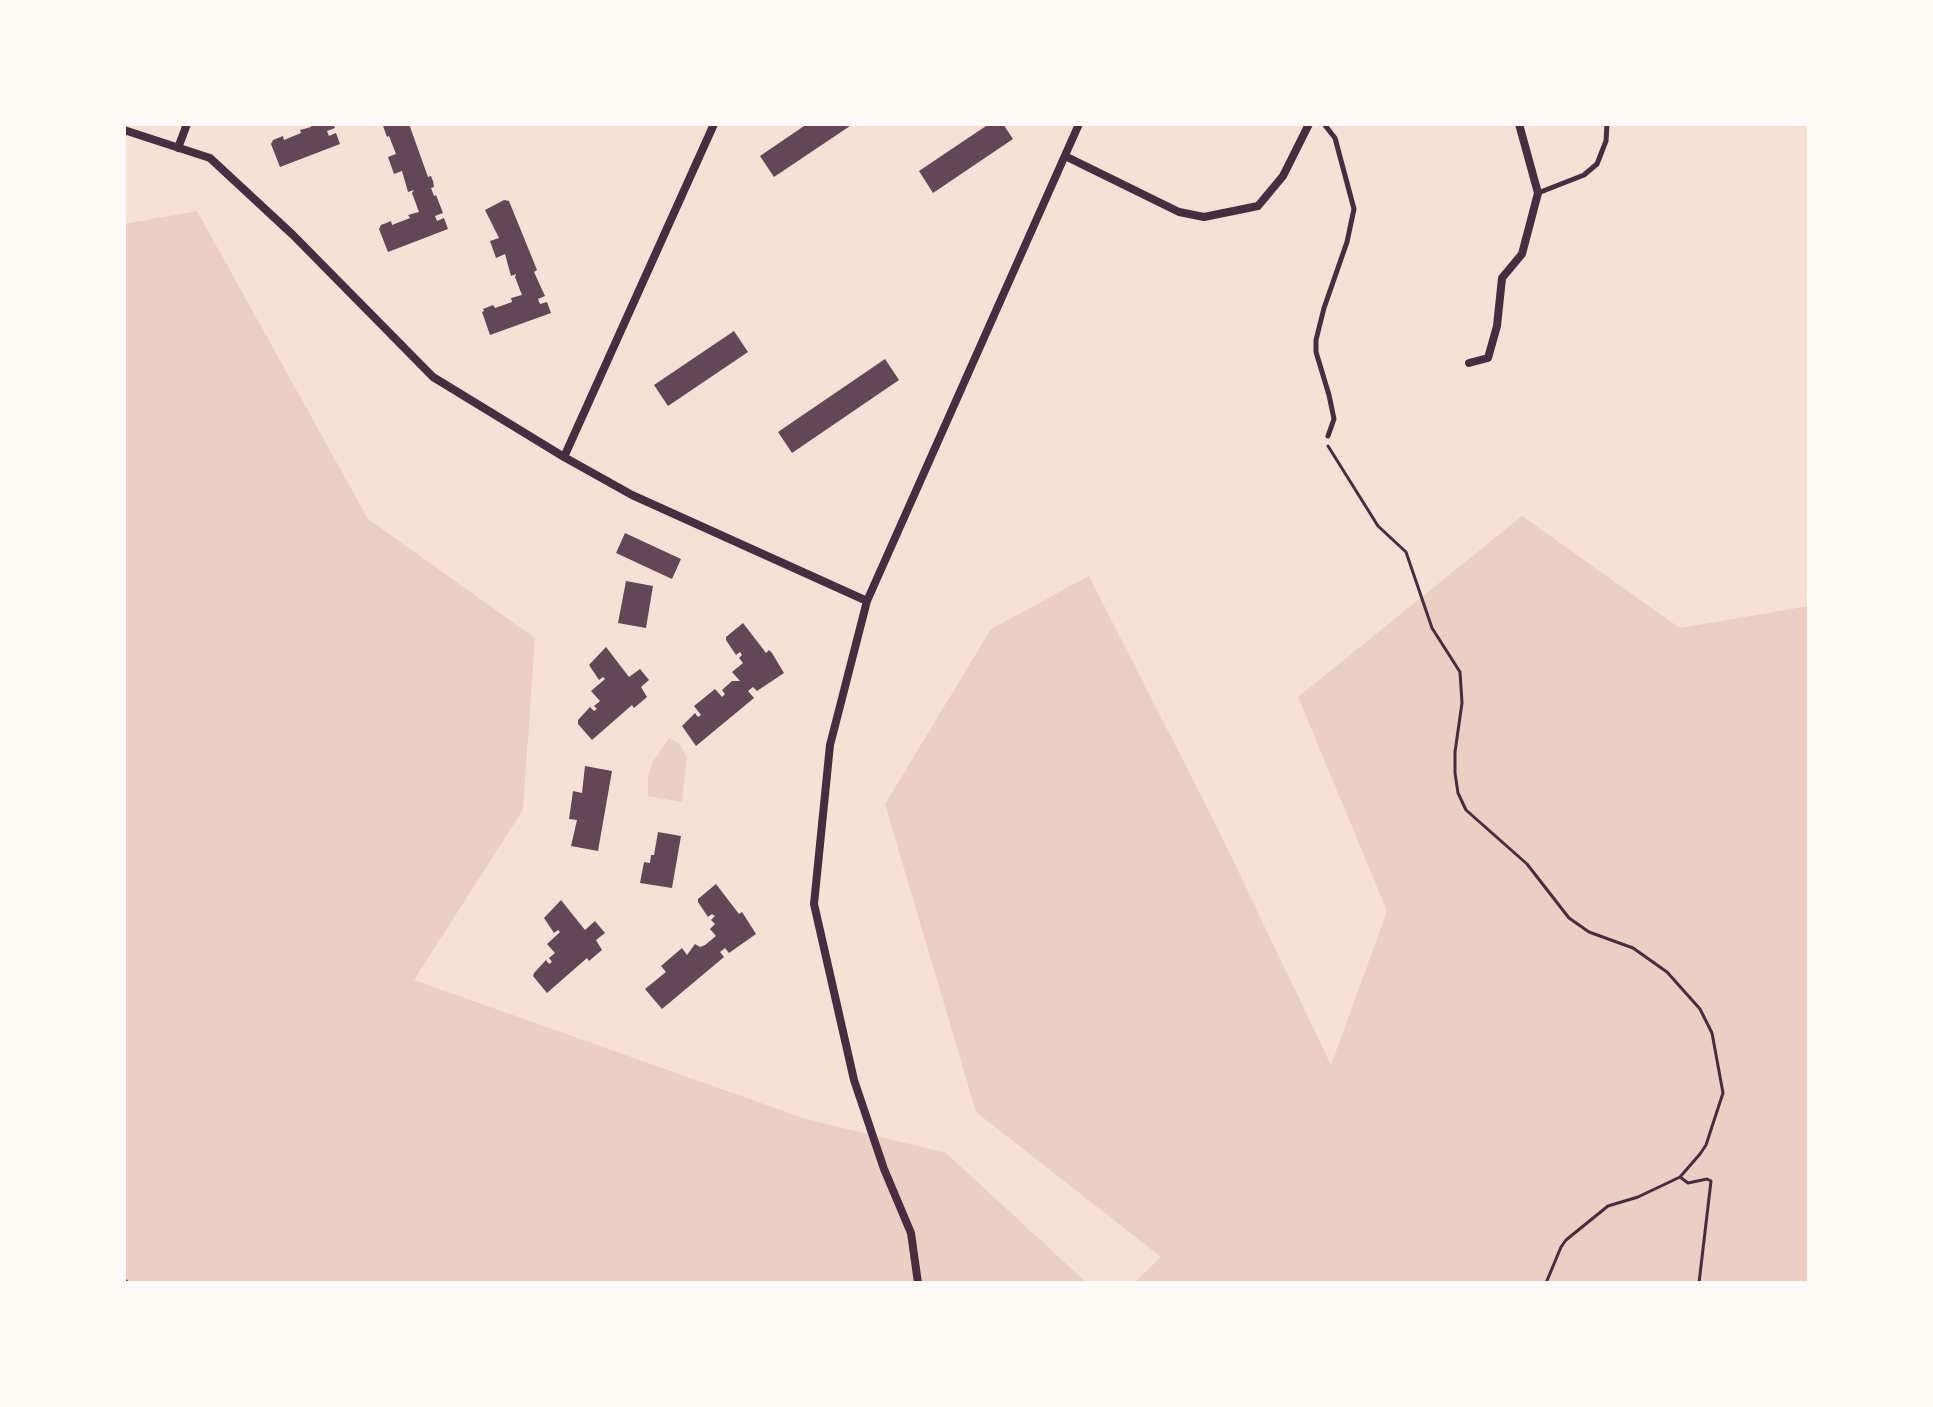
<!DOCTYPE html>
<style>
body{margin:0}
#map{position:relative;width:1933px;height:1407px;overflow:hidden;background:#f7e1d7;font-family:"Noto Sans",sans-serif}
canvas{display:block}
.frame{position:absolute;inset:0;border:126px solid #fffaf5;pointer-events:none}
</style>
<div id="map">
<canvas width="1933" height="1407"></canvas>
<div class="frame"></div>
</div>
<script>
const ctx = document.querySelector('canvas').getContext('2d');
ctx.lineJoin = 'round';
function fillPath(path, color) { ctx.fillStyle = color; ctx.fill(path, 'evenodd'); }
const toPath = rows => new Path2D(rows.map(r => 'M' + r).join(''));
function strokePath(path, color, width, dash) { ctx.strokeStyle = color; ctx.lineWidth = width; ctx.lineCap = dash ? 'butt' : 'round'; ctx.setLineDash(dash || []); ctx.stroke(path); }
fillPath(toPath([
 [197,211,368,519,535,638,523,810,414,980,806,1119,946,1153,1087,1283,124,1283,124,224],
 [1522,516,1680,628,1809,606,1809,1283,1134,1283,1161,1257,976,1112,885,804,991,629,1089,576,1218,829,1331,1065,1387,911,1298,697],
 [669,738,679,743,687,758,682,802,648,796,648,776,652,763]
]), '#ebcfc5');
fillPath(toPath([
 [310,124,333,124,335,128,327,131,329,136,336,133,340,144,280,167,271,144,273,140,283,136,284,140,301,133,300,130,311,127],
 [385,124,409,124,428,177,431,176,433,181,434,187,431,188,434,196,436,195,443,213,435,216,437,221,444,218,448,229,388,252,379,229,381,225,391,221,392,225,410,218,408,215,419,212,412,193,414,190,408,192,402,171,394,174,388,157,396,154,389,136,387,137,383,126],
 [807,124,853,124,774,177,760,156],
 [989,124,1003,124,1013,139,933,193,919,171],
 [504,200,509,201,537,270,534,272,545,296,538,299,540,304,547,302,551,313,490,335,482,312,484,311,483,309,493,305,495,308,512,302,511,298,522,295,515,277,516,274,511,276,505,254,496,258,490,241,499,238,485,210],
 [734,331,748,352,668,406,654,385],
 [885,359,899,380,792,453,778,432],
 [625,533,681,559,672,579,616,553],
 [626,581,653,586,646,628,618,623],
 [743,623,766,653,769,650,772,653,784,673,757,691,753,687,748,691,754,698,696,746,682,726,695,713,698,717,701,715,694,706,715,689,722,697,725,694,722,690,732,681,740,681,732,672,743,663,739,658,742,655,740,652,736,655,726,640,726,637],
 [606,647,629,677,640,669,649,680,641,687,647,697,634,708,632,705,592,740,578,724,578,720,590,707,594,711,597,709,594,706,600,701,591,691,605,679,603,677,599,680,589,665],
 [585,766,612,771,598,851,571,846,577,820,569,819,573,791,582,793],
 [658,832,681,836,672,888,640,883,644,862,650,863,651,855,654,855],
 [716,884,739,914,742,912,744,915,756,934,729,953,725,948,720,952,724,957,662,1009,645,989,666,972,661,966,682,948,687,955,695,944,700,947,705,945,716,936,710,929,715,924,711,920,715,916,712,914,708,917,698,902,698,899],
 [561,900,585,930,595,921,605,933,596,940,602,950,589,961,587,958,547,993,533,976,534,973,546,960,549,964,552,962,549,958,555,953,547,944,560,932,558,930,554,933,544,918]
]), '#644757');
strokePath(toPath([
 [1328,446,1378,526,1406,552,1432,628,1460,672,1462,703,1455,752,1455,773,1458,793,1466,810,1527,864,1569,918,1589,932,1633,948,1667,972,1700,1009,1712,1033,1723,1093,1706,1145,1700,1154,1680,1177,1638,1197,1608,1206,1566,1240,1561,1247,1546,1283],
 [1680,1177,1688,1183,1707,1179,1711,1181,1699,1283],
 [124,1279,128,1283]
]), '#4a2c40', 3);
strokePath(toPath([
 [1324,124,1335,138,1354,209,1347,242,1324,308,1316,340,1316,352,1329,395,1334,419,1328,436],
 [1538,193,1584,175,1597,164,1606,141,1607,124]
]), '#4a2c40', 5);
strokePath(toPath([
 [124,130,210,158,293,235,433,377,564,457,632,495,867,601],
 [178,148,187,124],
 [1065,156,1179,212,1204,217,1258,206,1283,176,1309,124],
 [1469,363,1488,358,1497,326,1502,278,1522,254,1538,193,1519,124],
 [564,457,714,124],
 [918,1283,911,1233,884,1169,854,1080,814,904,830,745,867,601,1079,124]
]), '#4a2c40', 8);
</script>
